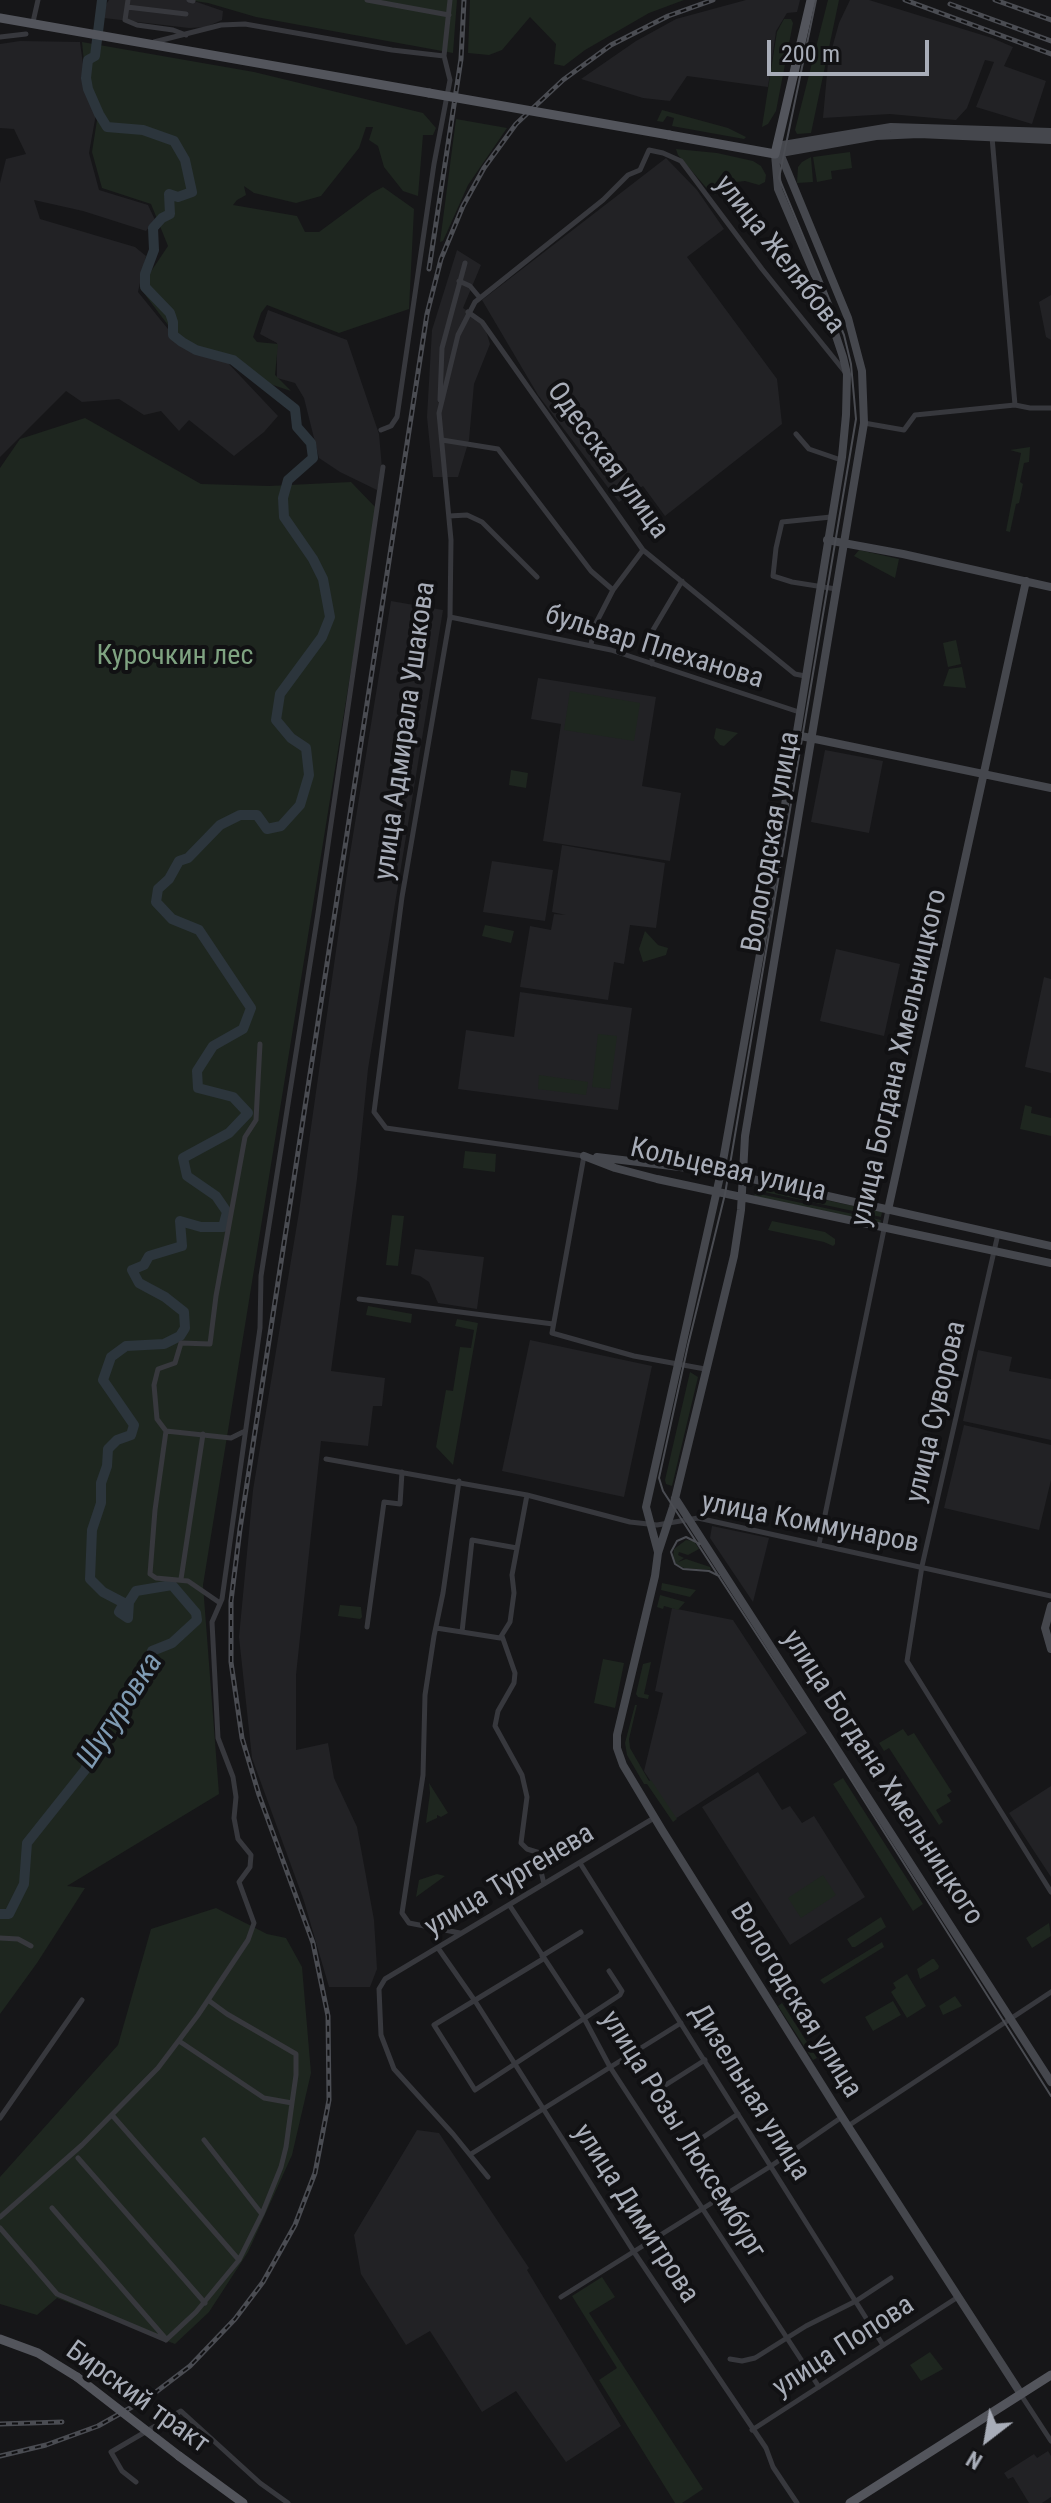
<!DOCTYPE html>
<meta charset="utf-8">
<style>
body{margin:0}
#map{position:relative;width:1051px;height:2503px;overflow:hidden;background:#161618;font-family:"Roboto Condensed",sans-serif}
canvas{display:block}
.north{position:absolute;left:947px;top:2399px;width:80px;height:80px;-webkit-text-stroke:6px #111113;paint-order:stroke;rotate:211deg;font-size:22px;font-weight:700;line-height:32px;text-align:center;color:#a8adb8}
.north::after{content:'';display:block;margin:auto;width:28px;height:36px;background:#a8adb8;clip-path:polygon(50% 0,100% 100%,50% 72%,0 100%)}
.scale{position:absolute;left:767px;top:40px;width:162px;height:36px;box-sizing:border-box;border:4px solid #a8adb8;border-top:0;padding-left:10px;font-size:24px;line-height:28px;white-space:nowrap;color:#a8adb8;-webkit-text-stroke:6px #111113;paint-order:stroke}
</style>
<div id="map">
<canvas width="1051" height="2503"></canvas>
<div class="north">N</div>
<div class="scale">200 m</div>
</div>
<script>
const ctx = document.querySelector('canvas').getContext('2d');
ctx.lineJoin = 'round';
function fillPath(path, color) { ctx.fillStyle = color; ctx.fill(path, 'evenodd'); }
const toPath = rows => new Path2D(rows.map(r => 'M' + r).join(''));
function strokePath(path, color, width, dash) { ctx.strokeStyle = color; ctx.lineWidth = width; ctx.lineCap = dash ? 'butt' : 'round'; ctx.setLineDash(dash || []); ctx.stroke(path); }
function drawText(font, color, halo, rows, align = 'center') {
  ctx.font = font + ' "Roboto Condensed",sans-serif'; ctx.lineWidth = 8; ctx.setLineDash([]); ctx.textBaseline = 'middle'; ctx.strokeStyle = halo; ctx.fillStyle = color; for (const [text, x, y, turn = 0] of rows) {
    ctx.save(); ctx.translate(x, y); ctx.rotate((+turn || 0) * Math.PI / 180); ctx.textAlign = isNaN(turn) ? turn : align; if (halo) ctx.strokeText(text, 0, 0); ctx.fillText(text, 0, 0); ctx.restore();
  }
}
fillPath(toPath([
 [109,0,191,0,223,11,222,20,206,27,189,28,104,18,105,6],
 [746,0,800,0,797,12,787,13,776,31,768,87,687,76,670,101,643,98,581,79,636,41,676,19],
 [850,0,869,0,992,38,1013,47,1004,66,1046,81,1032,124,976,107,994,62,985,60,967,108,956,120,890,114,823,118,828,63,839,23],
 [20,41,80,42,87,94,96,114,89,153,99,190,148,205,155,220,146,231,83,211,34,200,40,219,135,247,146,256,138,292,168,329,174,341,193,353,228,363,278,416,264,432,234,456,189,420,179,431,161,411,144,415,119,399,82,402,66,391,0,457,0,183,6,159,26,154,14,129,0,128,0,44],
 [666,158,697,190,724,229,687,257,777,379,782,424,665,516,643,486,619,502,538,395,482,300],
 [457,250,481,265,463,308,483,321,490,344,474,384,469,440,458,477,433,477,427,417,432,330],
 [1051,295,1051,340,1046,337,1039,302],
 [268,310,347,340,379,434,382,468,377,490,340,472,319,458,304,398,295,383,277,378,277,343,260,334],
 [391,601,443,610,368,1069,357,1179,331,1371,385,1378,382,1406,373,1406,368,1446,321,1441,296,1675,296,1750,328,1743,334,1778,357,1827,374,1920,377,1969,370,1987,329,1987,304,1901,252,1758,239,1637,253,1490,299,1212,348,866],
 [538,678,656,697,642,786,681,793,670,861,543,841,561,724,531,719],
 [825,750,883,761,869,833,811,822],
 [562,845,665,863,656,928,630,925,624,964,614,962,608,1000,520,987,530,926,551,930,554,914,566,915,552,912],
 [492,861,553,870,545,921,483,912],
 [836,949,900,964,884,1036,820,1021],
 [1044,977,1051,979,1051,1073,1025,1067],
 [520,992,632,1008,618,1110,458,1089,466,1030,514,1037],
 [415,1249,484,1257,477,1309,438,1303,429,1282,420,1276,411,1274],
 [530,1340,652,1366,624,1497,502,1471],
 [978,1350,1012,1357,1009,1371,1051,1379,1051,1440,963,1421],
 [964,1425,1051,1445,1051,1480,1039,1530,944,1508],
 [712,1526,769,1538,753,1602,710,1538],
 [672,1608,733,1620,807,1733,675,1819,644,1771,663,1693,655,1691],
 [758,1772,782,1810,790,1806,802,1823,814,1816,865,1897,790,1945,702,1807],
 [1051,1786,1051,1877,1009,1813],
 [417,2130,439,2133,529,2268,527,2270,621,2426,566,2462,516,2391,482,2412,430,2331,406,2345,361,2274,354,2235],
 [1048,2451,1051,2456,1051,2497,1042,2503,1029,2503,1013,2477,1008,2479,1004,2473,1034,2454,1037,2458]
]), '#222225');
fillPath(toPath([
 [189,0,457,0,453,53,256,17,208,3],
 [470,0,684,0,649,13,585,50,564,66,554,64,556,44,530,17,502,50,489,55,468,53],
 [828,0,839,0,811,133,797,134,795,130],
 [784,19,791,19,793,23,776,111,768,124,762,127,777,32],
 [82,42,254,72,423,113,436,128,433,135,423,135,418,196,403,191,384,167,378,146,369,140,373,127,366,127,359,148,321,196,296,203,254,193,244,186,246,195,237,200,233,205,297,216,305,232,319,232,372,193,383,187,414,209,409,309,339,333,267,305,261,313,253,337,257,342,278,344,275,375,291,391,261,381,227,354,212,357,177,337,140,288,168,246,151,204,102,188,92,152,98,114,87,92],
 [662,110,728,128,746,137,744,139,672,126,674,118,667,116,663,122,657,121],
 [456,119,507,128,468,185,443,241,440,242],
 [676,149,717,153,753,161,761,166,766,175,765,182,759,185,745,181,736,182,715,195,710,192,678,155],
 [850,152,852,168,831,171,832,179,817,182,813,157],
 [811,157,813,182,797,183,798,167,802,162],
 [85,418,201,484,269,486,351,482,377,509,203,1585,219,1794,67,1886,85,1888,37,1963,0,2014,0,468,20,439],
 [1030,447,1029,462,1024,463,1020,482,1023,484,1019,503,1016,504,1010,532,1006,531,1021,453,1010,450],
 [859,550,899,559,895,578,854,556],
 [956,640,961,664,948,667,943,643],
 [962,667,966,688,943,686,949,669],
 [570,691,640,703,634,741,564,730],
 [716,728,738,733,724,746,720,745,714,738],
 [511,770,528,773,526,788,509,785],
 [485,925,514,931,511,943,482,936],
 [645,931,658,945,668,948,666,955,643,962,639,949],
 [598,1034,617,1036,610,1089,592,1087],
 [539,1075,588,1082,586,1095,538,1089],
 [1025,1105,1032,1107,1031,1113,1051,1118,1051,1136,1020,1129],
 [465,1151,496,1154,495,1172,463,1168],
 [755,1185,882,1212,881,1217,755,1190],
 [755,1193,881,1220,880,1224,754,1197],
 [392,1215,404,1216,398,1266,386,1265],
 [772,1221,825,1232,835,1239,835,1244,833,1246,824,1242,768,1230],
 [368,1306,412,1314,411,1323,366,1315],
 [457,1319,478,1323,453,1465,436,1447,446,1390,453,1391,460,1347,471,1348,474,1330,455,1326],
 [690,1372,698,1377,672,1486,666,1484,665,1480],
 [686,1540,694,1541,699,1549,688,1555,679,1552,678,1555,684,1558,678,1562,686,1559,710,1567,711,1570,684,1568,676,1564,673,1558,674,1549],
 [662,1583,696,1590,690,1597,661,1590],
 [660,1595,685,1602,678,1610,664,1606,663,1609,657,1607],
 [340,1605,361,1607,362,1617,360,1619,338,1616],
 [603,1659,624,1663,615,1708,594,1703],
 [651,1662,644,1694,649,1695,648,1699,638,1697,636,1694,643,1664],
 [635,1705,637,1705,629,1739,630,1748,649,1781,651,1780,677,1819,673,1822,647,1784,644,1784,627,1755,625,1743],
 [903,1729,908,1736,914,1733,952,1792,947,1795,951,1801,936,1810,943,1822,939,1825,889,1748,884,1751,879,1743],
 [843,1778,923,1904,913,1911,833,1784],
 [429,1783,448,1813,441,1817,437,1815,437,1818,426,1823,430,1793],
 [437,1874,445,1876,416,1897,419,1880],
 [823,1875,836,1895,801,1918,788,1898],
 [216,1908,267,1934,286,1938,302,1967,311,2073,292,2155,248,2252,209,2312,175,2344,57,2298,37,2315,0,2304,0,2177,118,2045,151,1929],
 [881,1917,886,1927,855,1947,852,1947,847,1939],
 [1049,1923,1051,1936,1032,1948,1026,1938],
 [882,1942,884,1947,824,1984,820,1980],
 [932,1959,934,1959,939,1966,938,1969,920,1979,917,1969],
 [907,1974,926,2006,907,2018,891,1992,896,1988,893,1983],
 [955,1996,962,2006,943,2015,939,2006],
 [893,2001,901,2015,873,2031,865,2017],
 [782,2003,817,2058,813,2060,778,2006],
 [602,2277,615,2297,589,2313,703,2489,682,2503,675,2503,599,2380,617,2368,572,2296],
 [930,2352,943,2369,921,2381,910,2365]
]), '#1e261f');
strokePath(toPath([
 [0,1914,9,1914,24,1884,27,1843,85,1770,110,1717,126,1707,142,1684,152,1651,172,1643,197,1620,196,1613,172,1585,136,1591,129,1602,128,1618,119,1612,124,1603,103,1592,90,1579,92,1530,101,1503,101,1483,107,1466,108,1449,117,1440,131,1435,134,1425,103,1380,111,1357,126,1346,164,1344,180,1336,185,1328,184,1312,165,1297,139,1283,132,1270,144,1265,149,1256,182,1246,180,1221,201,1227,223,1227,227,1212,216,1196,187,1176,183,1158,229,1133,248,1113,233,1097,198,1088,197,1071,213,1046,243,1029,251,1008,199,930,172,919,156,902,158,889,169,879,179,861,188,858,220,825,240,815,257,815,267,829,281,826,300,805,309,775,306,748,291,738,276,720,280,694,322,637,330,617,323,579,313,559,284,517,283,498,288,480,313,458,311,443,297,427,295,409,233,360,196,350,182,342,173,335,173,322,170,313,145,287,145,274,154,250,153,228,162,218,170,214,169,194,178,197,192,192,185,160,174,141,143,130,107,127,99,114,88,89,86,78,88,60,95,56,102,0]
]), '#2c353c', 10);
strokePath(toPath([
 [128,0,125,20,137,25,173,30,186,35],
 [189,0,193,1],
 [367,0,449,15],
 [127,7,186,14],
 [33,22,38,0],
 [0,37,26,34],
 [154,42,221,25,245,24,392,50,444,56],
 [992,137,1015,405],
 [459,281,470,286,480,298],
 [468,312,482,322,643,550,795,674,805,676],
 [440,400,442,348,465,263],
 [864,423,904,430,915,415,1015,405,1030,408,1051,408],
 [381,430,391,426,397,417,434,164,450,80,444,56,450,0],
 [796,434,809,449,841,460],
 [442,440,498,449,591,571,613,590],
 [449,516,467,515,482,522,537,577],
 [831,517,782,522,776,548,773,576,792,582,836,589],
 [450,617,611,650,799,712],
 [591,645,594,627,613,590,643,550],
 [652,664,653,630,682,581],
 [998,1234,922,1566,907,1661,1051,1892],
 [359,1299,553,1324],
 [705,1369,634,1356,552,1333,584,1156,386,1128,374,1112,402,897,450,617,451,540,439,413,458,335,475,302,603,200,628,175,640,170,649,150,663,153,681,161,762,269,845,372],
 [166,1431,231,1438,243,1432],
 [326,1459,527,1495,630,1522,657,1525,698,1518,1051,1596],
 [459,1481,443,1593,434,1636,425,1695,423,1775,402,1913,409,1923,460,1933],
 [819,1544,888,1210],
 [181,1579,203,1434],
 [220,1603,188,1581,156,1578,150,1574,155,1510,166,1431,157,1419,154,1385,158,1369,175,1363,181,1343,210,1344,216,1296,245,1137,256,1120,260,1044],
 [367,1627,384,1502,400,1504,402,1472],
 [436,1628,462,1632,472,1540,517,1548],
 [462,1632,500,1638,510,1622,514,1593,512,1575,527,1495],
 [502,1636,515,1673,514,1683,498,1711,495,1726,522,1775,527,1797,521,1843,527,1849,540,1853,540,1867,544,1884],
 [580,1863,883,2345],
 [510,1906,585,2020,610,2067,819,2387],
 [0,1938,18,1939,31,1946],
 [438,1948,475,2001,634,2252,766,2448,773,2467,797,2503],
 [542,1956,581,1932],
 [543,1959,434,2025,475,2090,620,1995,622,1991,609,1971],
 [179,2041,264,2098,292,2103,296,2075,296,2054,227,2014,208,2000],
 [664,2086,705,2060],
 [112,2115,239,2260,262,2214,281,2167,286,2147,292,2103],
 [0,2118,82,2000],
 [848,2126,1051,1992],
 [702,2138,738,2114],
 [204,2140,261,2213],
 [471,2154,681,2023],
 [78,2158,205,2303],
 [488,2177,453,2134,394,2069,381,2035,379,1989,385,1979,654,1818],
 [52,2208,166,2339],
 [0,2217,82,2145,158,2068,198,2015,248,1940,254,1923,239,1882,250,1867,251,1855,238,1839,234,1818,236,1797,233,1777,218,1738,212,1622,222,1599,260,1328,261,1276,318,913,383,467],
 [0,2228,57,2294,166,2340],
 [561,2297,771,2166,842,2117],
 [166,2340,196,2312,239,2260],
 [730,2359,742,2361,755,2358,806,2326,856,2301,891,2278],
 [1021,2395,1051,2441],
 [752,2430,958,2297],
 [136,2482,122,2471,111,2452,181,2411,260,2483,288,2503]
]), '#37383d', 5);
strokePath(toPath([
 [827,540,903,554,1051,587],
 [796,735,1051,788],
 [584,1156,615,1168,657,1179,1051,1263],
 [597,1157,721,1172,1051,1246],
 [888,1210,1026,581],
 [675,1498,1051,2082],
 [658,1552,646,1507,721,1172,767,915,842,457,846,415,847,374,843,357,819,285,778,189,775,154,876,136,919,134,1051,140],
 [1051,1606,1045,1628,1051,1649],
 [1021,2394,842,2117,662,1830,623,1765,617,1748,617,1735,655,1576,658,1553,673,1507,734,1256,741,1210,745,1136,864,423,862,371,848,318,777,146,891,127,1051,132]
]), '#45474d', 8);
strokePath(toPath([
 [0,18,429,93],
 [669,135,775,154,811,0],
 [0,2339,38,2353,77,2377],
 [179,2456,243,2503],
 [850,2503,1051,2375]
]), '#53555c', 9);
strokePath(toPath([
 [816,0,779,178,844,335,851,364,856,419,725,1194,688,1345,659,1478,663,1491,829,1745,1051,2096],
 [700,1544,686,1537,677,1541,671,1552,675,1564,683,1569,709,1571,719,1576]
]), '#4a4c52', 2);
const rail = toPath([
 [905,0,1051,54],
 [995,0,1051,20],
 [950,4,1051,41],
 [429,269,461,59,464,0],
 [0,2424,62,2422],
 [0,2456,46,2445,98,2426,148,2398,190,2366,235,2319,263,2282,295,2225,315,2173,329,2100,328,2016,313,1943,259,1795,242,1738,231,1662,231,1601,240,1529,427,314,441,259,463,206,484,168,516,124,563,80,611,45,668,16,713,0]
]);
strokePath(rail, '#4a4c52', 5);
strokePath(rail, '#111113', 2, [6]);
strokePath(toPath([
 [429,93,669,135],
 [77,2377,179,2456]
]), '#53555c', 9);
drawText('28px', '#a8adb8', '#111113', [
 ["улица Желябова",779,255,52],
 ["Одесская улица",607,461,54],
 ["бульвар Плеханова",654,648,17],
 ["улица Адмирала Ушакова",406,731,-82],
 ["Вологодская улица",772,842,-80],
 ["улица Богдана Хмельницкого",900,1058,-77],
 ["Кольцевая улица",728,1171,13],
 ["улица Суворова",937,1412,-77],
 ["улица Коммунаров",810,1524,11],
 ["улица Богдана Хмельницкого",882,1778,57],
 ["улица Тургенева",510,1881,-31],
 ["Вологодская улица",795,2001,58],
 ["Дизельная улица",749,2093,58],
 ["улица Розы Люксембург",682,2135,58],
 ["улица Димитрова",635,2214,57],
 ["улица Попова",844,2347,-33],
 ["Бирский тракт",137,2398,36]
]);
drawText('28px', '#7fa381', '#111113', [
 ["Курочкин лес",175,657]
]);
drawText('italic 30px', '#7f9bb3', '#111113', [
 ["Шугуровка",121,1711,-57]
]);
</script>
